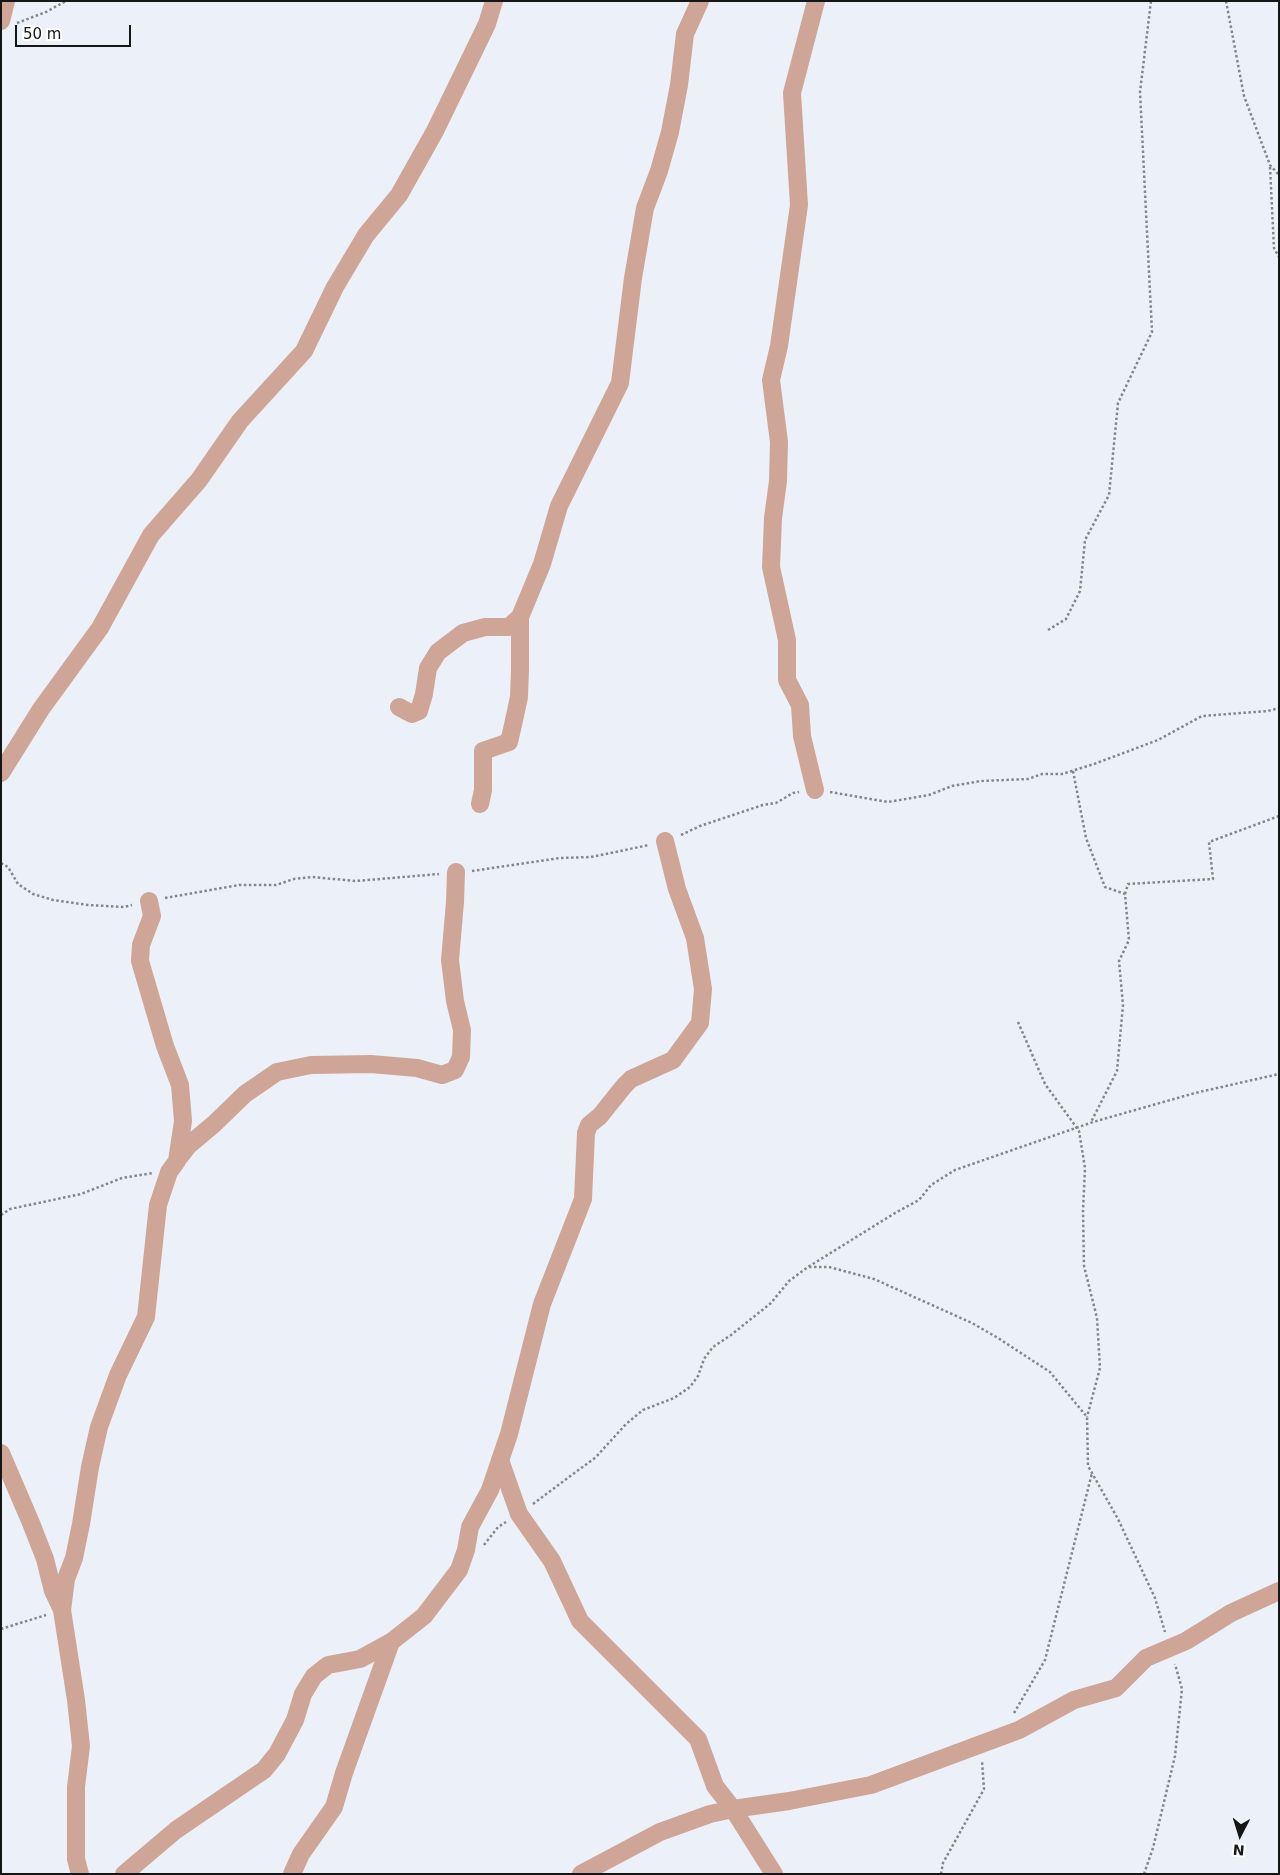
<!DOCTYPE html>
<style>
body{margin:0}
#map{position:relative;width:1280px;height:1875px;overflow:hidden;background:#ecf1f9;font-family:"DejaVu Sans",sans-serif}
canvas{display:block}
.frame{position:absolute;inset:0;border:2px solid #141618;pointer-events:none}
.north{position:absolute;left:1215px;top:1810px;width:50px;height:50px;-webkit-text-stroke:4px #fefefe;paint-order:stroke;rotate:185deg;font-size:14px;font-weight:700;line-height:20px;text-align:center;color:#141618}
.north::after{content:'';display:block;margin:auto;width:18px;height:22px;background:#141618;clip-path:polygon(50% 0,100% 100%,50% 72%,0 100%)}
.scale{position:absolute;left:15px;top:25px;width:116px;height:22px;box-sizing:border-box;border:2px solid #141618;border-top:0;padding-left:6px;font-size:15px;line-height:18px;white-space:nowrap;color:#141618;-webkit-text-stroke:4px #fefefe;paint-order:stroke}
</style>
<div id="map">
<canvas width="1280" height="1875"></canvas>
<div class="frame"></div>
<div class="north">N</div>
<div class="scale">50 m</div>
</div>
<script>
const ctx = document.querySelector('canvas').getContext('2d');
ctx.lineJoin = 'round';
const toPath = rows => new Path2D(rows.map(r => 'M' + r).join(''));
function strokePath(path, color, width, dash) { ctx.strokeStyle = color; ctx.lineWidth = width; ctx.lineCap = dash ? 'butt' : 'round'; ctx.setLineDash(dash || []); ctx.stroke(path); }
strokePath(toPath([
 [1226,1,1244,96,1270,165,1279,175],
 [17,23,46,12,66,1],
 [1270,167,1274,248,1279,257],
 [1048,630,1066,619,1080,591,1085,540,1109,495,1118,403,1152,332,1140,92,1151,1],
 [1073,771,1086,838,1105,887,1125,894,1129,940,1119,961,1123,1005,1117,1071,1091,1122],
 [830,792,888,802,929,795,952,786,981,781,1028,779,1042,774,1062,774,1094,764,1158,740,1202,716,1268,711,1279,708],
 [681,835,700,826,763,805,776,803,793,793,799,792],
 [1,863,8,867,18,884,33,894,53,900,88,905,124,907,132,905],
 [472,871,560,858,591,857,649,845],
 [1125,894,1128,884,1213,879,1209,842,1279,816],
 [165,898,239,885,276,885,294,879,312,877,356,881,439,874],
 [1018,1022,1045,1084,1079,1131,1085,1168,1083,1211,1084,1266,1097,1318,1100,1368,1087,1417],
 [1,1215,10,1209,81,1194,122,1178,153,1173],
 [809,1267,829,1267,874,1279,972,1323,998,1338,1050,1372,1087,1417,1088,1466,1118,1519,1155,1598,1165,1632],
 [533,1504,596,1457,626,1424,643,1410,674,1398,690,1387,698,1376,704,1359,713,1347,731,1335,771,1303,789,1281,808,1267,895,1213,919,1200,931,1185,955,1170,1093,1122,1195,1093,1279,1074],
 [484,1545,498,1527,506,1522],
 [1,1629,46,1615],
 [1014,1713,1045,1660,1092,1473],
 [941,1874,943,1863,984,1789,982,1761],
 [1144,1874,1153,1848,1175,1756,1182,1689,1175,1664]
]), '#82868b', 2.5, [2.5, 2.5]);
strokePath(toPath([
 [1,21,6,1],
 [399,707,412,714,419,711,424,694,428,668,438,652,463,633,485,627,509,627,520,617],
 [1,773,41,709,100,628,151,535,199,480,240,421,304,351,335,287,366,235,399,195,435,131,487,24,494,1],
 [815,790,802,736,800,705,787,680,787,640,771,567,773,518,778,481,779,442,771,380,779,346,799,205,792,93,816,1],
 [480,804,483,790,483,751,509,742,513,725,519,697,520,669,520,617,542,564,559,506,620,383,633,278,645,208,659,171,670,132,679,85,685,34,700,1],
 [178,1159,189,1145,214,1124,245,1094,277,1072,311,1065,371,1064,417,1068,442,1075,455,1070,461,1057,462,1030,455,1001,450,960,455,902,456,872],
 [1,1453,31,1523,45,1559,53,1591,62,1610,76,1700,81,1746,76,1787,76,1859,80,1874],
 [500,1460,519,1514,552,1561,580,1621,698,1739,715,1786,733,1809,789,1801,871,1785,1019,1730,1074,1700,1116,1688,1146,1658,1186,1641,1231,1613,1279,1591],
 [62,1610,66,1579,74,1558,81,1524,90,1467,99,1427,118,1375,146,1317,158,1205,169,1172,177,1161,183,1121,180,1085,165,1046,140,961,141,945,152,916,149,901],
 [124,1874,176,1830,264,1770,277,1754,295,1720,303,1694,314,1676,328,1665,360,1659,391,1642,424,1616,459,1570,466,1550,470,1527,490,1490,509,1434,542,1304,583,1199,586,1133,589,1125,600,1116,624,1086,631,1079,673,1060,700,1023,703,989,695,938,677,889,665,841],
 [292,1874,301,1854,334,1807,344,1773,391,1642],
 [581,1874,660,1832,710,1814,733,1809,774,1874]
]), '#cfa597', 18);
</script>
